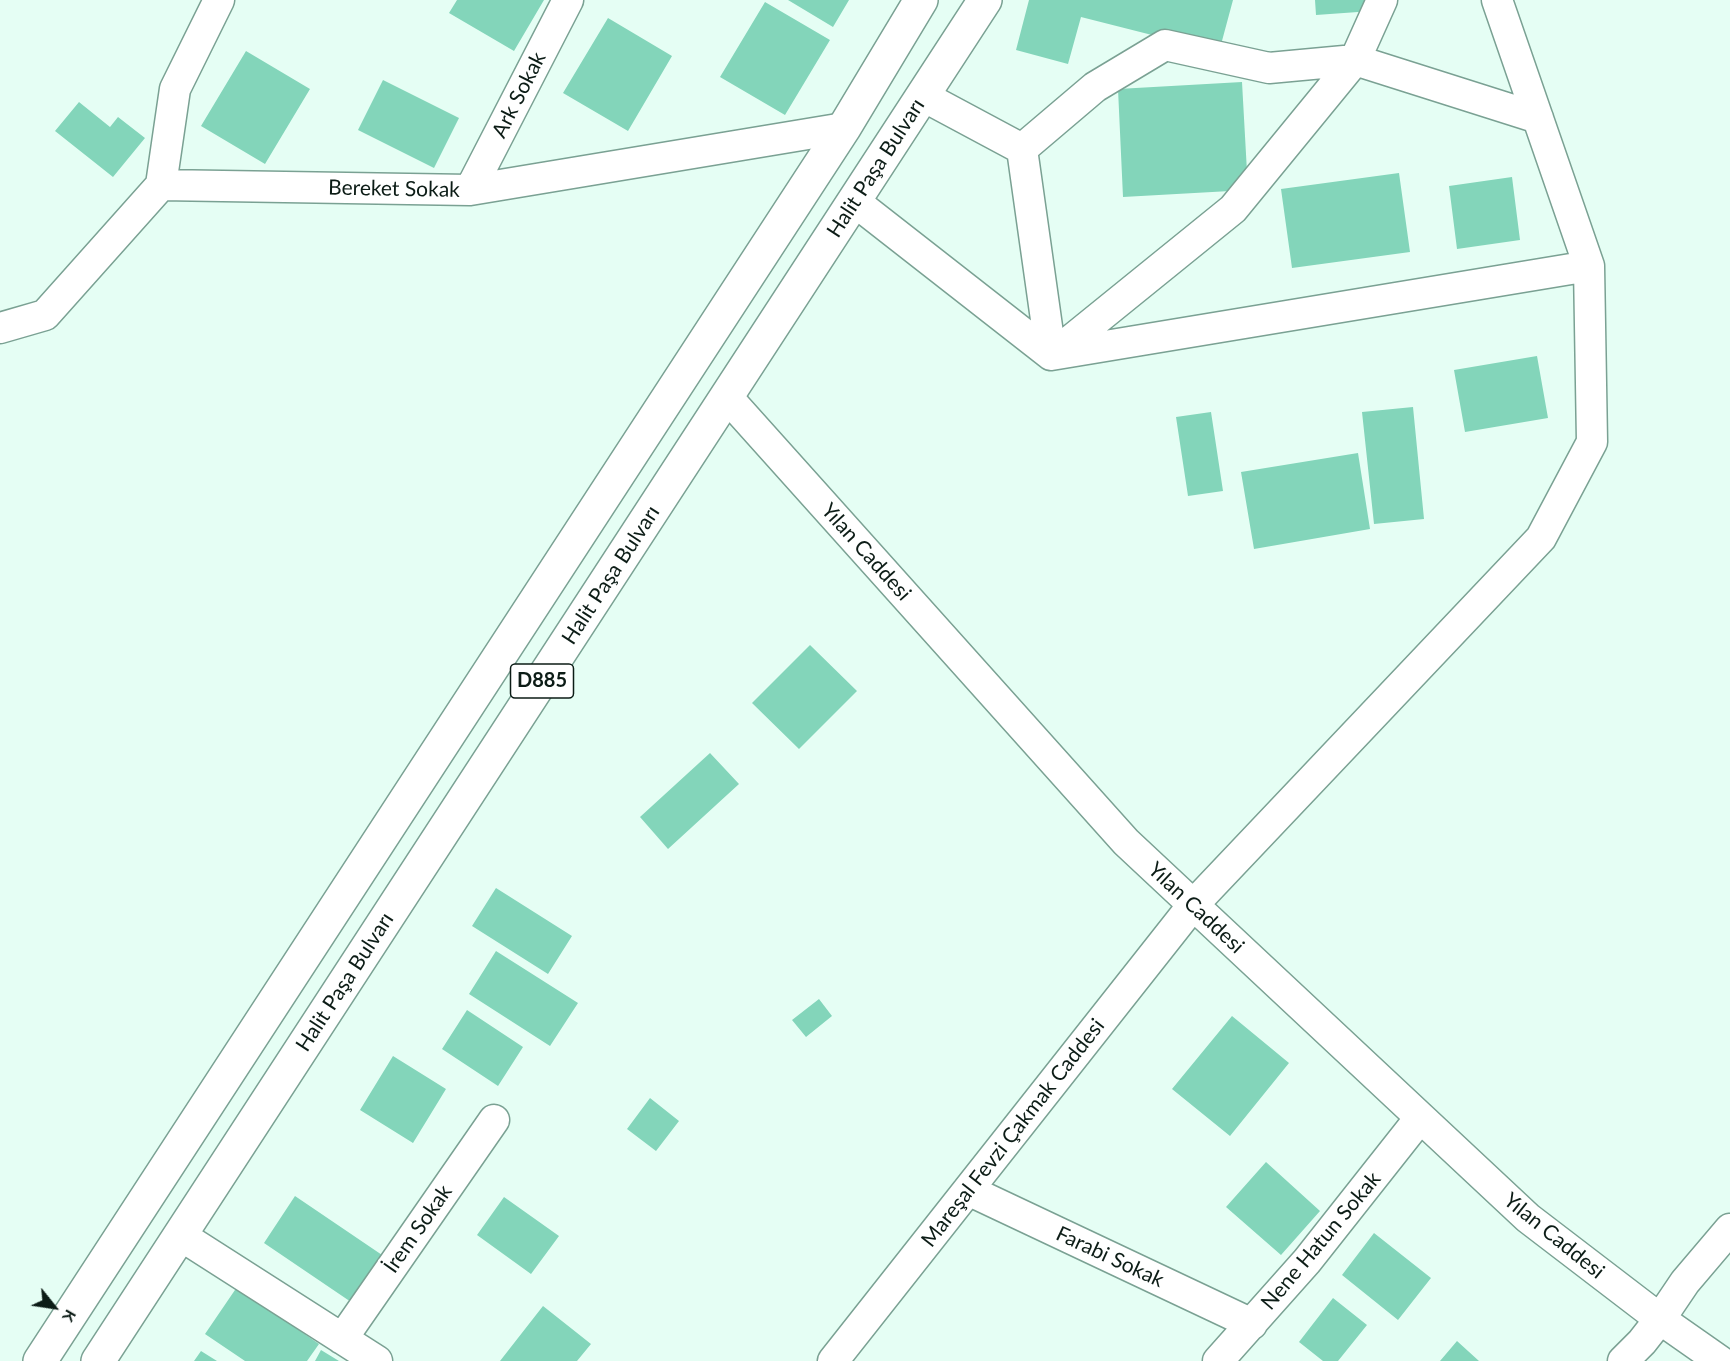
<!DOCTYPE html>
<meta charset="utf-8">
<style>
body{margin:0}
#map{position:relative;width:1730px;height:1361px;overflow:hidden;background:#e5fef4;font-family:Lato,sans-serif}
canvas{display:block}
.north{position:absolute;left:24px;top:1277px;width:60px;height:60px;-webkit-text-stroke:4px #fff;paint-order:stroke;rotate:120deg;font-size:16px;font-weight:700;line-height:24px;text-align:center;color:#0c1c16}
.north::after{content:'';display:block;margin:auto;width:21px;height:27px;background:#0c1c16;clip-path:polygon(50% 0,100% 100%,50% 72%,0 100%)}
</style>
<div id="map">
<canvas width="1730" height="1361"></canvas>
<div class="north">K</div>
</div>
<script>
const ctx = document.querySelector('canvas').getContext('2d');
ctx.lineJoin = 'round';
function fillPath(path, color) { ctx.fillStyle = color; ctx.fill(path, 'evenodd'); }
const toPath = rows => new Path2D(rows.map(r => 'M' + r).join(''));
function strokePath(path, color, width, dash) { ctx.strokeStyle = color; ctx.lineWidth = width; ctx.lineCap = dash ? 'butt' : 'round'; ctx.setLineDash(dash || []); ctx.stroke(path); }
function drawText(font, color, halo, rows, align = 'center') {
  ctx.font = font + ' Lato,sans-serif'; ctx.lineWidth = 5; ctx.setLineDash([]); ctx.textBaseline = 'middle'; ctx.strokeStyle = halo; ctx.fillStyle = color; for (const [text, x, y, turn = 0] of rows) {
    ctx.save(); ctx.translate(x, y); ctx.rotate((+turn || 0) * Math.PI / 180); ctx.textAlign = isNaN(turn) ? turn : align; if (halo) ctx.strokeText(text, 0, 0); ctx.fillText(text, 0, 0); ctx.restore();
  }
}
fillPath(toPath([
 [457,0,544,0,514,51,449,13],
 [788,0,849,0,833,27],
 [1029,0,1233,0,1219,52,1081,17,1068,64,1016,50],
 [1315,0,1371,0,1372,11,1316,15],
 [765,2,830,40,785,115,720,77],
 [608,18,672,56,628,131,563,93],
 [246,51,310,89,265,164,201,126],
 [383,80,459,118,434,168,358,130],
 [1242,82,1248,190,1123,197,1118,89],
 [79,102,110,127,118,117,145,138,113,177,55,131],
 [1399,173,1410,252,1292,268,1281,189],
 [1512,177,1520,240,1457,249,1449,186],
 [1537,356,1548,418,1465,432,1454,370],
 [1413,407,1424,519,1374,524,1362,412],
 [1211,412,1223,491,1188,496,1176,417],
 [1358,453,1370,529,1254,549,1241,472],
 [810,645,857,691,799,749,752,703],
 [710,753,739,784,668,849,640,817],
 [496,888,572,936,548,974,472,926],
 [496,951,578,1003,550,1046,469,994],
 [819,999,832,1016,806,1037,792,1020],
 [467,1010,523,1047,498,1086,442,1049],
 [1232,1016,1289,1063,1230,1136,1172,1089],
 [393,1056,446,1089,413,1143,360,1110],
 [650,1098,679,1121,656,1151,627,1129],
 [1266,1162,1320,1211,1281,1255,1226,1207],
 [295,1196,385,1257,354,1304,264,1243],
 [504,1197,559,1236,531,1274,477,1235],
 [1374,1233,1431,1278,1398,1320,1342,1275],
 [237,1287,319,1344,307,1361,245,1361,205,1334],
 [1333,1298,1367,1325,1338,1361,1323,1361,1299,1342],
 [543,1306,591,1344,577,1361,500,1361],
 [1457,1341,1479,1361,1440,1361],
 [321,1350,339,1361,315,1361],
 [201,1351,217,1361,194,1361]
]), '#83d5ba');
const minor = toPath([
 [923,96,1022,149,1095,87,1165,45,1269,68,1355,60,1382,0],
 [1022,149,1051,355],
 [161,185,175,89,219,0],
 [470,190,568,0],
 [854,201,1051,355,1589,266],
 [0,328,45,315,161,185,470,190,844,128],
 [1054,354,1233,209,1355,60,1538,118],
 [727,397,1126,842,1528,1218,1660,1319,1720,1361],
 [968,1190,1252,1324],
 [180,1235,377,1361],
 [342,1339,494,1120],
 [833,1361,1193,905,1541,538,1592,442,1589,266,1497,0],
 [1218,1361,1307,1261,1420,1118],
 [1623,1361,1642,1342,1660,1319,1685,1282,1730,1229]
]);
const highway = toPath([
 [40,1361,844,128,921,0],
 [98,1361,985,0]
]);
strokePath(minor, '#7aa193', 33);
strokePath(highway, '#7aa193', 36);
strokePath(minor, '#fff', 30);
strokePath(highway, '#fff', 33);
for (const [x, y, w] of [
 [542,681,63]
]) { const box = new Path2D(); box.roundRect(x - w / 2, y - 17, w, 34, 4.5); ctx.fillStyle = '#fff'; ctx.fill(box); strokePath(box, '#0c1c16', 1.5); }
drawText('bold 20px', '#0c1c16', null, [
 ["D885",542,681]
]);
drawText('21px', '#0c1c16', '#fff', [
 ["Ark Sokak",519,95,-63],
 ["Halit Paşa Bulvarı",876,168,-57],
 ["Bereket Sokak",394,189,1],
 ["Yılan Caddesi",866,552,48],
 ["Halit Paşa Bulvarı",611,575,-57],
 ["Yılan Caddesi",1196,908,43],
 ["Halit Paşa Bulvarı",345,982,-57],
 ["Mareşal Fevzi Çakmak Caddesi",1013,1133,-52],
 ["İrem Sokak",418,1229,-55],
 ["Yılan Caddesi",1554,1236,39],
 ["Nene Hatun Sokak",1321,1241,-50],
 ["Farabi Sokak",1110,1257,25]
]);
</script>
